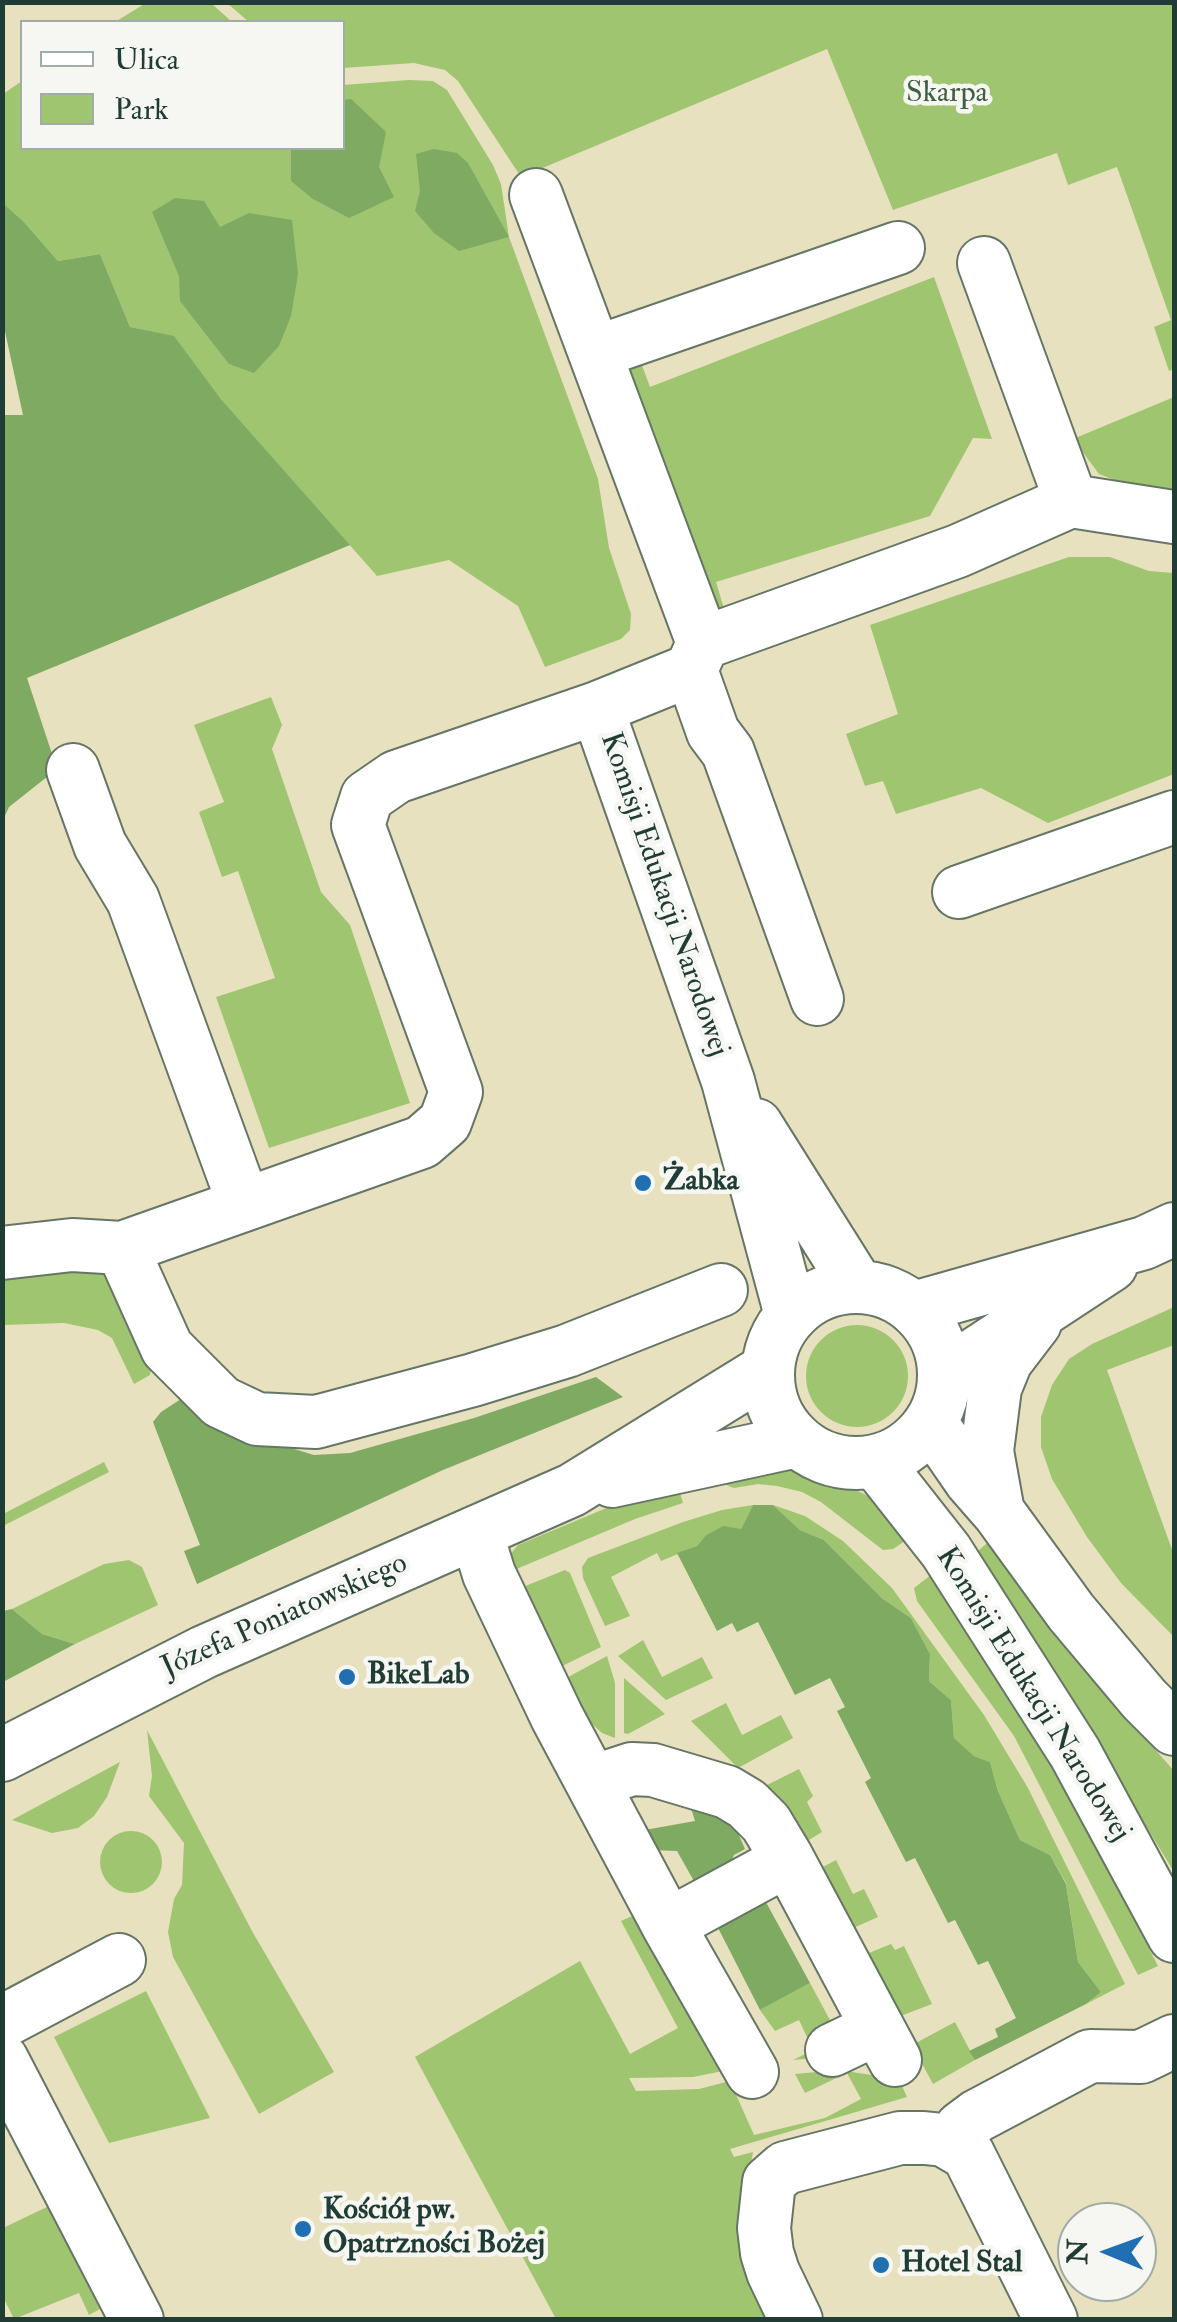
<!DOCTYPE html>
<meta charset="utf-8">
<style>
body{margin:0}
#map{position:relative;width:1177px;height:2322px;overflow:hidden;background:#e8e1bf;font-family:"IM FELL Double Pica",serif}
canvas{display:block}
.frame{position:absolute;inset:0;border:5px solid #1f3d34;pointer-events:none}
.legend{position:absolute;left:20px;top:20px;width:325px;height:130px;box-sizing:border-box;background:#f6f6f2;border:2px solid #a0aca6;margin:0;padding:12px 18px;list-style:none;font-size:30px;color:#1f3d34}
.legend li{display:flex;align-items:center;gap:20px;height:50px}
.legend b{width:50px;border:2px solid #a0aca6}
.north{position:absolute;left:1057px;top:2202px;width:100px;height:100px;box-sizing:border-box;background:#f6f6f2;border:2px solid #a0aca6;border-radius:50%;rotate:271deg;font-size:28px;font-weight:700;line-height:40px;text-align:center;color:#1f3d34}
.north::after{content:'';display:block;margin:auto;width:35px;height:45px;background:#1f6fb2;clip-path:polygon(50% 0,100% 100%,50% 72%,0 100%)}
</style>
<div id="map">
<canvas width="1177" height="2322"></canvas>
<div class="frame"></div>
<ul class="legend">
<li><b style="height:12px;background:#fff"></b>Ulica</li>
<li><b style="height:28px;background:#9fc570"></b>Park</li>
</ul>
<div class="north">N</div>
</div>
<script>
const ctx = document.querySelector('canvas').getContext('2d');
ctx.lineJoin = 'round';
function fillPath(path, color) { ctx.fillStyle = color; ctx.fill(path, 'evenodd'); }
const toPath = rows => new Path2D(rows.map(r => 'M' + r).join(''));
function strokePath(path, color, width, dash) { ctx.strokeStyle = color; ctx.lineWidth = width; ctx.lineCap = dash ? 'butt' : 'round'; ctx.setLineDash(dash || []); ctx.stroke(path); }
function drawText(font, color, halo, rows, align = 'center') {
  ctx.font = font + ' "IM FELL Double Pica",serif'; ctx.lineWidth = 9; ctx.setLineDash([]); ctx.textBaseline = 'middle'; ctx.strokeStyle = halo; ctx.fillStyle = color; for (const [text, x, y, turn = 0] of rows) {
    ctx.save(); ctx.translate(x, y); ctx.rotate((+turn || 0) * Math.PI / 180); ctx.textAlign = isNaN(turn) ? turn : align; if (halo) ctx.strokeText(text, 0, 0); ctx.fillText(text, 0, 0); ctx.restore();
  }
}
fillPath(toPath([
 [146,3,211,3,232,22,115,22],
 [227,3,1174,3,1174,369,1169,371,1154,327,1171,320,1117,167,1068,185,1057,153,893,210,827,49,521,177,458,81,445,70,414,63,343,68,342,22,249,22],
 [409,80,433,81,447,90,493,165,501,184,509,237,598,479,609,548,631,614,630,630,621,639,545,667,518,606,449,560,377,576,221,399,174,337,130,327,100,254,58,261,24,222,3,203,3,94,22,81,22,148,342,148,343,85],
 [934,277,992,439,973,438,930,516,716,582,728,622,720,622,619,384,637,352,650,387],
 [1174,397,1174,499,1165,499,1099,474,1073,439],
 [1069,557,1110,557,1149,571,1174,573,1174,774,1048,823,981,788,896,814,883,781,865,786,846,734,898,714,870,625],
 [271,697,282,725,272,749,321,892,350,925,410,1103,269,1148,216,997,275,978,238,871,222,877,199,812,224,802,194,725],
 [2,1265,105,1269,153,1358,150,1375,134,1384,112,1338,98,1330,64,1323,3,1325],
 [1174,1307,1174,1345,1107,1370,1174,1555,1174,1637,1121,1583,1087,1537,1052,1479,1041,1447,1041,1417,1052,1385,1069,1359,1092,1344],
 '806 1376a51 51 0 1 1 102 0a51 51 0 1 1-102 0Z',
 [104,1462,109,1472,3,1526,3,1514],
 [785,1465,843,1484,883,1503,914,1535,893,1549,883,1550,821,1502,802,1492,777,1486,758,1484,734,1488,721,1483],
 [676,1479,683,1503,635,1519,507,1573,509,1556,518,1545],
 [753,1505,741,1529,705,1536,697,1546,661,1561,657,1553,611,1577,630,1616,605,1626,583,1578,582,1567,588,1558,683,1522,722,1510],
 [773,1505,805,1516,843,1541,892,1588,984,1715,1028,1788,1125,1984,1086,2004,1101,1992,1078,1962,1066,1883,1050,1855,1020,1840,998,1791,990,1762,974,1756,954,1738,951,1700,929,1681,930,1654,911,1618,883,1599,824,1540,800,1530],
 [987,1543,1070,1652,1174,1771,1174,1872,978,1551],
 [129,1560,142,1567,158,1605,75,1644,42,1634,12,1609,104,1564],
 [940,1568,1061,1780,1158,1966,1138,1975,1014,1736,917,1601,914,1588],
 [565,1570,570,1573,601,1647,552,1671,513,1591],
 [643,1640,662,1677,702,1657,713,1678,666,1700,618,1656],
 [607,1656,615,1683,615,1738,602,1733,577,1710,559,1682],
 [624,1678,665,1714,628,1734,624,1733],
 [726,1703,742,1735,781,1715,793,1738,738,1768,691,1721],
 [147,1730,252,1931,334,2072,259,2114,173,1957,168,1932,174,1899,182,1885,184,1843,149,1796,152,1776],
 [120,1762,107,1797,94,1816,78,1828,52,1833,12,1820],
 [799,1769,813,1796,807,1802,822,1832,804,1843,763,1787],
 '100 1862a31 31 0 1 1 62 0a31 31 0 1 1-62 0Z',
 [836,1860,853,1894,864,1889,878,1917,851,1929,819,1869],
 [639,1913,723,2071,693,2077,629,2078,636,2091,699,2089,730,2081,754,2135,825,2118,861,2099,847,2073,805,2093,795,2074,838,2070,899,2079,907,2097,730,2149,734,2157,753,2152,744,2205,779,2319,556,2319,415,2057,580,1961,630,2054,678,2028,621,1921],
 [891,1944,895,1950,904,1946,932,2004,898,2017,864,1955],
 [810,1983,838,2035,826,2057,793,2060,813,2050,799,2020,775,2031,760,2010],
 [146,1991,210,2118,109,2143,54,2037],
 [955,2022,975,2060,933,2084,912,2045],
 [49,2206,100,2309,89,2315,79,2293,14,2319,3,2297,3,2228]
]), '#9fc570');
fillPath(toPath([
 [351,99,386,132,379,167,394,197,349,218,313,199,291,181,291,148,342,148,343,100],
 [434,149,457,153,468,163,509,237,459,251,434,233,415,211,420,191,416,154],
 [175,198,204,201,220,227,249,213,292,220,298,274,291,316,279,346,254,373,229,364,180,301,179,276,152,212],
 [3,203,24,222,58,261,100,254,130,327,174,336,221,399,350,545,27,678,57,769,9,807,3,820,3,415,23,415,3,322],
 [596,1377,623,1397,443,1470,197,1584,184,1551,200,1545,153,1422,161,1412,184,1397,281,1445,314,1455,350,1453,474,1418],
 [753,1505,773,1505,800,1530,824,1540,883,1599,911,1618,930,1654,929,1681,951,1700,954,1738,974,1756,990,1762,998,1791,1020,1840,1050,1855,1066,1884,1078,1962,1101,1992,1086,2004,975,2060,969,2051,998,2037,995,2029,1016,2018,988,1961,978,1965,955,1920,948,1923,915,1858,906,1862,865,1782,871,1778,837,1711,845,1707,830,1678,795,1695,758,1622,737,1632,732,1623,717,1631,677,1553,697,1546,705,1536,723,1526,741,1529],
 [12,1609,42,1634,75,1644,3,1682,3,1611],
 [687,1795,723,1815,737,1831,745,1849,734,1855,728,1871,699,1890,677,1851,649,1850,639,1831,695,1821],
 [761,1893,810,1983,760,2010,713,1918]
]), '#7faa62');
const minor = toPath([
 [536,195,703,643],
 [984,263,1071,501],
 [597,352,898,248],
 [691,670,713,732,728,752,817,999],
 [597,708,728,1081,791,1315],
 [73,770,100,845,133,900,244,1204],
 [959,892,1174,817],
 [756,1125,858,1287],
 [122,1248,167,1348,221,1402,257,1419,316,1422,473,1380,567,1351,721,1290],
 [2,1253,72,1245,122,1248,422,1142,445,1122,456,1092,358,825,367,797,396,777,597,708,691,670,703,643,958,551,1071,501,1174,517],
 '768 1375a88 88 0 1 1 176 0a88 88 0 1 1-176 0Z',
 [914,1308,1144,1243,1174,1229],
 [945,1374,1111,1265],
 [931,1423,971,1481,999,1513,1071,1612,1144,1699,1174,1729],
 [876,1462,946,1551,1075,1753,1174,1936],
 [612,1481,797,1441],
 [998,1512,987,1451,995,1388,1006,1361,1035,1323],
 [476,1532,489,1574,557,1717,668,1925,752,2072],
 [2,1755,204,1652,572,1490,768,1369],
 [592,1782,632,1769,653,1770,727,1792,747,1804,766,1823,787,1858,895,2060],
 [668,1925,788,1860],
 [2,2022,119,1960],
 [832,2050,878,2028],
 [2,2060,137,2320],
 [952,2144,961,2128,977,2116,1090,2056,1141,2057,1174,2041],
 [796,2320,773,2272,767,2253,764,2228,769,2182,785,2168,900,2138,924,2138,944,2140,968,2154,1051,2320]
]);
strokePath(minor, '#657665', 56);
strokePath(minor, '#fff', 52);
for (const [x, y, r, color] of [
 [643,1183,10,"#1f6fb2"],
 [347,1677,10,"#1f6fb2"],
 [303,2229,10,"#1f6fb2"],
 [881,2265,10,"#1f6fb2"]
]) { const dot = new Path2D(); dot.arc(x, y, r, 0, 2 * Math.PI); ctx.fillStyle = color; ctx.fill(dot); strokePath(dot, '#f6f6f2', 4); }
drawText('30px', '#3f5f43', '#f6f6f2', [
 ["Skarpa",947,95]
]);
drawText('30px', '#1f3d34', '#f6f6f2', [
 ["Komisji Edukacji Narodowej",663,895,71],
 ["Józefa Poniatowskiego",285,1617,-24],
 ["Komisji Edukacji Narodowej",1032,1695,58]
]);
drawText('bold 30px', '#1f3d34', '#f6f6f2', [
 ["Żabka",663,1183],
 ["BikeLab",367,1677],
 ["Kościół pw.",323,2212],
 ["Opatrzności Bożej",323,2246],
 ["Hotel Stal",901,2265]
], 'left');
</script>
